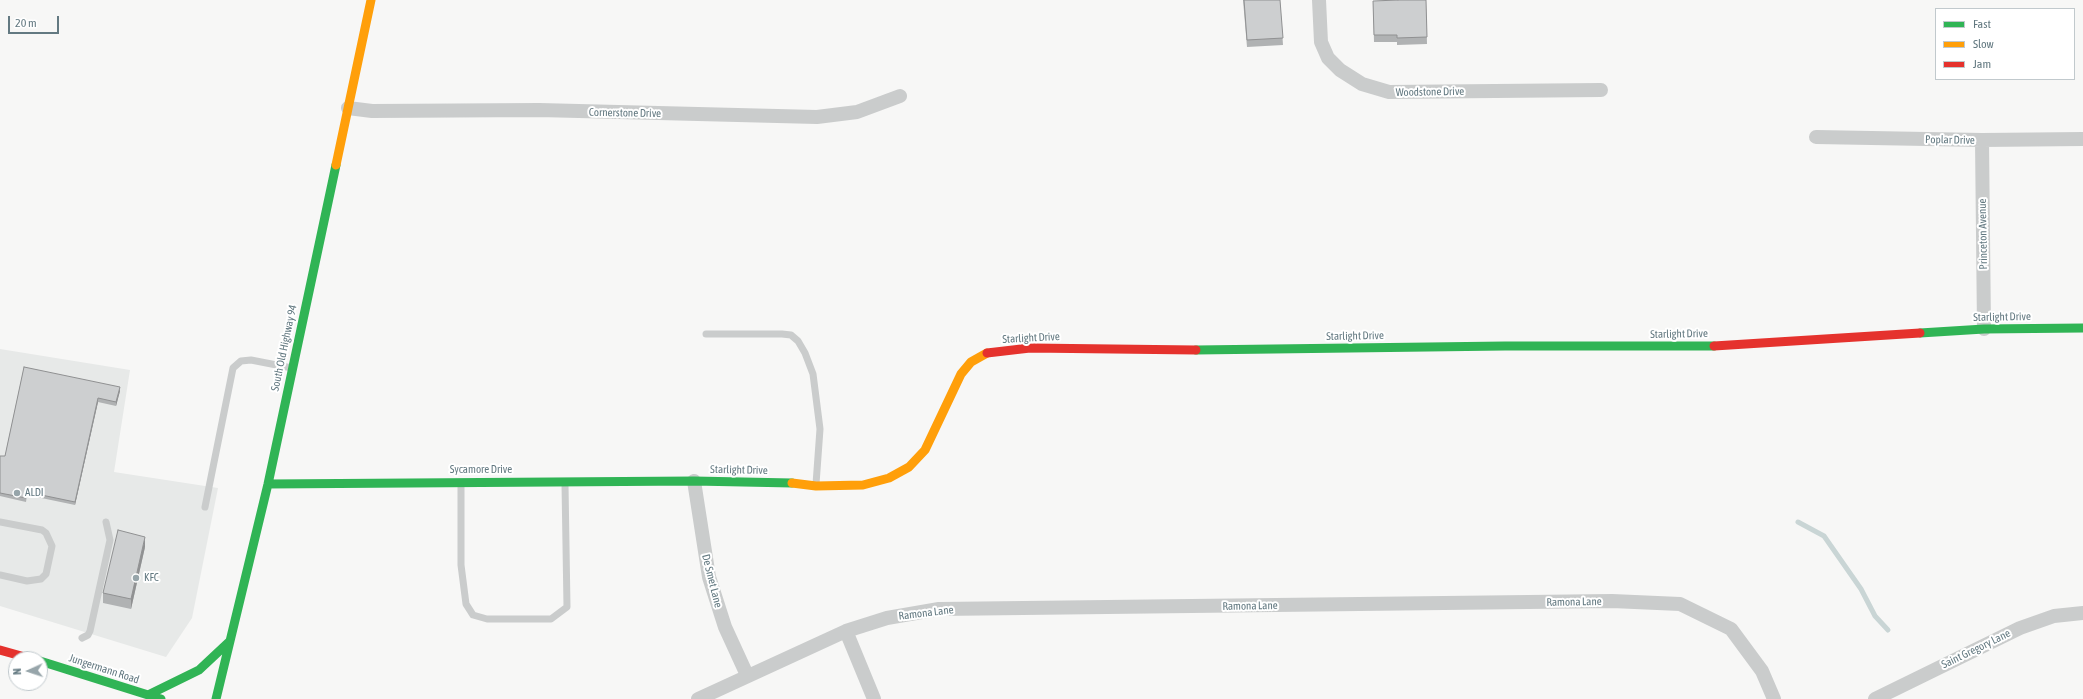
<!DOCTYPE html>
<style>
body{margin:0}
#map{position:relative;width:2083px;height:699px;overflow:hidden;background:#f7f7f6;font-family:"Asap Condensed",sans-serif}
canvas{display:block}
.legend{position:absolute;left:1935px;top:8px;width:140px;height:72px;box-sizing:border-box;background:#fff;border:1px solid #c1c9cd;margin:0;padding:5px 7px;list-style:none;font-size:12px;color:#637981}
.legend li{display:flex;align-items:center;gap:8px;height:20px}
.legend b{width:20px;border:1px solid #c1c9cd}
.north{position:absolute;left:8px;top:651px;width:40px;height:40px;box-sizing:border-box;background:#fff;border:1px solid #c1c9cd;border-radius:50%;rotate:267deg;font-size:11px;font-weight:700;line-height:16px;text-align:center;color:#637981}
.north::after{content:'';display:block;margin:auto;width:14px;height:18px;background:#97a5aa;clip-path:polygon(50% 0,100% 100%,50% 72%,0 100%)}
.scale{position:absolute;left:8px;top:16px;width:51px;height:18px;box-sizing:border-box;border:2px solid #637981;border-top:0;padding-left:5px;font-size:12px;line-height:14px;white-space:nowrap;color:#637981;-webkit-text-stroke:3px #fff;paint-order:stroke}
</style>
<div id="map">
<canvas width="2083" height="699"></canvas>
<ul class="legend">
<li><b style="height:5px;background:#30b455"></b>Fast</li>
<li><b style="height:5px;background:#ff9f0a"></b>Slow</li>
<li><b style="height:5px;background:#e5322d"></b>Jam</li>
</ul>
<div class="north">N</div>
<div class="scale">20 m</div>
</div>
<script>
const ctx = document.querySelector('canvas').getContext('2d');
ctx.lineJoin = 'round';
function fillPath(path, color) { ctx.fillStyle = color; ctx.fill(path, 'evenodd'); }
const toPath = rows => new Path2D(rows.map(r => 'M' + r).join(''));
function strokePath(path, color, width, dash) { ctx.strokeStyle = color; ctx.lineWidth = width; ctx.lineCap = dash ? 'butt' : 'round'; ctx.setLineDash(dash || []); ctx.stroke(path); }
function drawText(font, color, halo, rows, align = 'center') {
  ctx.font = font + ' "Asap Condensed",sans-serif'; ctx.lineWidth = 4; ctx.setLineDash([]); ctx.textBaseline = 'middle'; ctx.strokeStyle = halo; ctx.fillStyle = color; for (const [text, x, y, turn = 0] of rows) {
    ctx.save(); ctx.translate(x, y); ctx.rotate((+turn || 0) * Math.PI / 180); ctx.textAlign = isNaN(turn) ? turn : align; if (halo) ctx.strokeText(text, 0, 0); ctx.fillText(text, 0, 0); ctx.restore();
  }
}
fillPath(toPath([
 [0,349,130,370,114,472,218,488,192,618,166,657,0,606]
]), '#e7e9e8');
strokePath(toPath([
 [1798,522,1824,536,1861,589,1875,616,1888,630]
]), '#c9d5d5', 5);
strokePath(toPath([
 [706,334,782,334,791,335,798,341,805,353,813,374,820,429,816,484],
 [461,483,461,565,466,604,473,615,487,619,551,619,567,607,565,484],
 [205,507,233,368,241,361,251,360,292,368],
 [0,522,42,530,46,533,52,546,46,574,41,579,27,581,0,575],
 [82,638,88,635,90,631,110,540,106,522]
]), '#cacccc', 7);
strokePath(toPath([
 [1319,0,1321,42,1328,58,1340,70,1362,84,1389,92,1601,90],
 [348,108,372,111,539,110,817,117,857,112,900,96],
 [1816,137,1982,140,2083,139],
 [1982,140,1984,329],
 [694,481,709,577,725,627,747,675],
 [846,631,874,699],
 [698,699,846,631,887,618,939,609,1612,601,1680,604,1731,629,1762,671,1774,699],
 [1875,699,2020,628,2054,616,2083,613]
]), '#cacccc', 14);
strokePath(toPath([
 [1920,333,1984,329,2083,328],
 [1196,350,1505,346,1714,346],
 [268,484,694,481,792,483],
 [40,661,161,699],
 [148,695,199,670,230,641],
 [216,699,268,484,336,165]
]), '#30b455', 9);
strokePath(toPath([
 [336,165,371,0],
 [792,483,816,486,863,485,889,478,909,467,925,450,961,374,971,362,987,353]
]), '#ff9f0a', 9);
strokePath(toPath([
 [1714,346,1920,333],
 [987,353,1030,348,1196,350],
 [0,650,32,659]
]), '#e5322d', 9);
fillPath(toPath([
 [1243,0,1280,0,1283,45,1247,47],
 [1426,0,1427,44,1397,45,1397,42,1374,42,1373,1],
 [24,367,120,391,116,406,98,402,75,505,27,495,26,502,0,496,0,456,5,456],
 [145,547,131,609,103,603,103,593]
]), '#b0b2b3');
fillPath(toPath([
 [120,387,120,391,116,406,116,402],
 [98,398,98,402,75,505,75,502],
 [145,537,145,547,131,609,131,599]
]), '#909192');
const building = toPath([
 [1244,0,1280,0,1283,38,1247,40,1244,0],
 [1398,0,1426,0,1427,37,1397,38,1397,35,1374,35,1373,1,1398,0],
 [24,367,120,387,116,402,98,398,75,502,27,492,26,498,0,493,0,456,5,456,24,367],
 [118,530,145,537,131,599,103,593,118,530]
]);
fillPath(building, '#cdcfd0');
strokePath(building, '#909192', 1);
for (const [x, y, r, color] of [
 [17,493,4,"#97a5aa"],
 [136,578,4,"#97a5aa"]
]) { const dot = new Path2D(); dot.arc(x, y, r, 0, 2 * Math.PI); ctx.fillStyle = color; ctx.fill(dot); strokePath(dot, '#fff', 1.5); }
drawText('11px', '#637981', '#fff', [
 ["Woodstone Drive",1430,92,-1],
 ["Cornerstone Drive",625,113,1],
 ["Poplar Drive",1950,140,1],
 ["Princeton Avenue",1983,234,-91],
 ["Starlight Drive",2002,317,-1],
 ["Starlight Drive",1679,334,-1],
 ["Starlight Drive",1355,336,-1],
 ["Starlight Drive",1031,338,-3],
 ["South Old Highway 94",284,348,-78],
 ["Sycamore Drive",481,470],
 ["Starlight Drive",739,470,1],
 ["De Smet Lane",712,581,76],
 ["Ramona Lane",1574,602,-1],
 ["Ramona Lane",1250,606,-1],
 ["Ramona Lane",926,613,-7],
 ["Saint Gregory Lane",1976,649,-26],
 ["Jungermann Road",104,669,18]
]);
drawText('11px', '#637981', '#fff', [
 ["ALDI",25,493],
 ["KFC",144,578]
], 'left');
</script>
